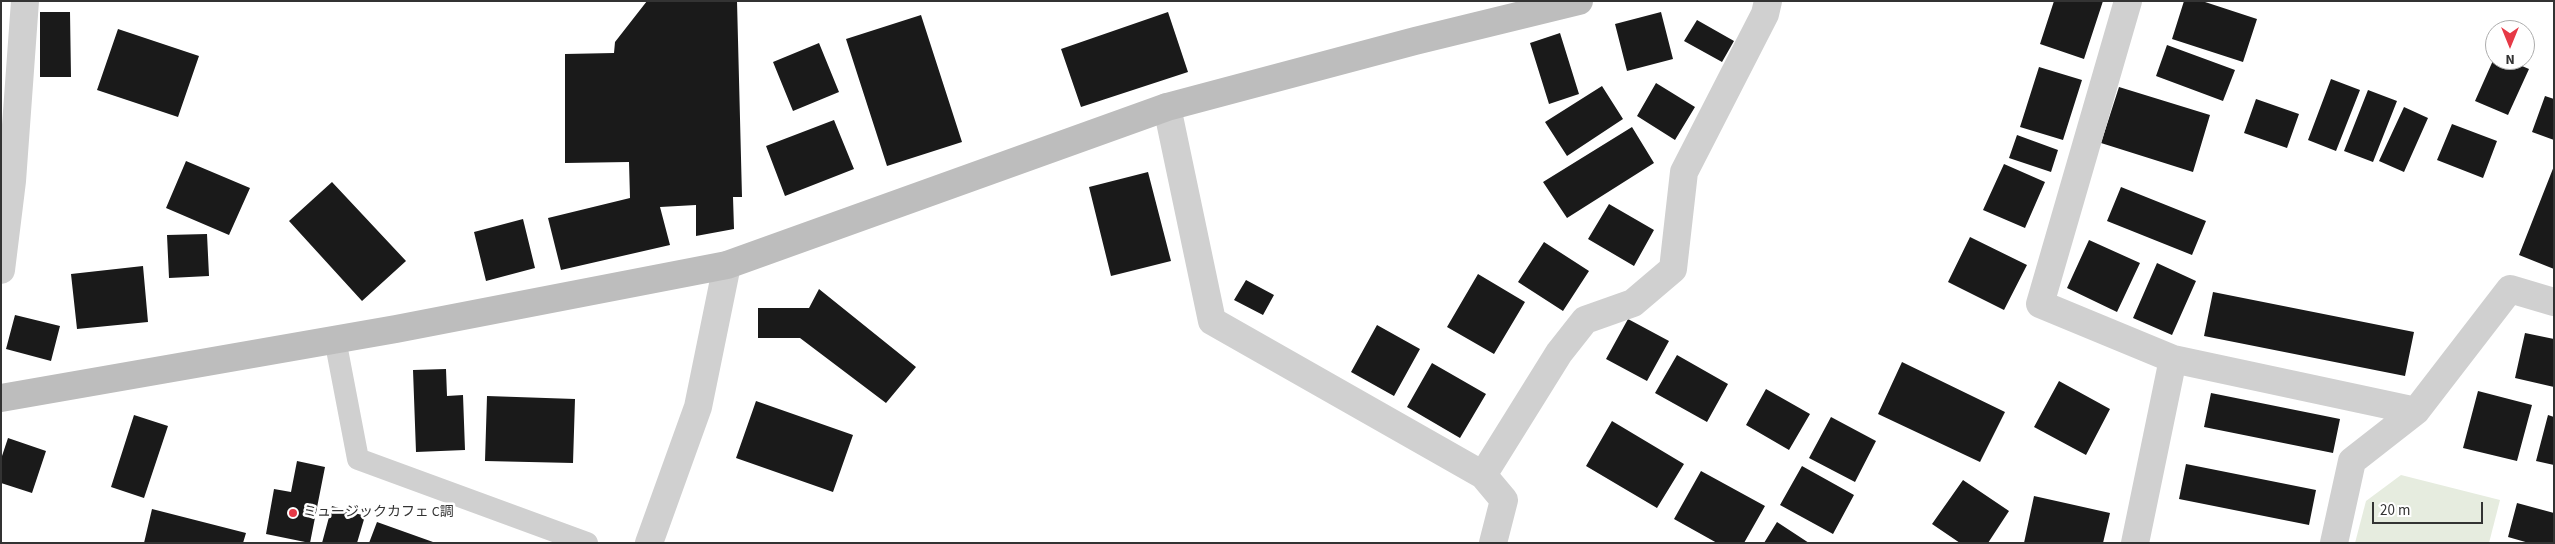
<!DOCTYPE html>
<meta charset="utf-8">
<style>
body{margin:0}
#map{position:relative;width:2555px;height:544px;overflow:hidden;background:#fff;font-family:"Source Sans 3",sans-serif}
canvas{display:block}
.frame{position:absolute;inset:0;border:2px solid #333;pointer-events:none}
.north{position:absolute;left:2485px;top:20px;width:50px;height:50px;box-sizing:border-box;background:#fff;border:1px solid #adadad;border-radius:50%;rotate:180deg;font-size:14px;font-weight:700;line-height:20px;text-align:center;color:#333}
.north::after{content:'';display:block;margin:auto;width:18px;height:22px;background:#e63946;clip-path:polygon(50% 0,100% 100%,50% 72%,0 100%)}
.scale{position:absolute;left:2372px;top:502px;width:111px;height:22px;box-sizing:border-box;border:2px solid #333;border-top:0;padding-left:6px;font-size:15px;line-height:18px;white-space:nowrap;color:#333;-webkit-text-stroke:4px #fff;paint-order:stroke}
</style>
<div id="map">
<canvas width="2555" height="544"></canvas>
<div class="frame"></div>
<div class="north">N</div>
<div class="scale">20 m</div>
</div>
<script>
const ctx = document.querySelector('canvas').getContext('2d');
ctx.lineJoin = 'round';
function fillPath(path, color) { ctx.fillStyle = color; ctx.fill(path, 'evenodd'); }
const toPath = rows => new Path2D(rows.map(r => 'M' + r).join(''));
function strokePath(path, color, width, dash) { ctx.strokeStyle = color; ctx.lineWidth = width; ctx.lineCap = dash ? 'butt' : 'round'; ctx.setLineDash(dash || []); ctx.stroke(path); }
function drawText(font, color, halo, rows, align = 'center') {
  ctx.font = font + ' "Source Sans 3","Noto Sans JP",sans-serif'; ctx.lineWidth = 5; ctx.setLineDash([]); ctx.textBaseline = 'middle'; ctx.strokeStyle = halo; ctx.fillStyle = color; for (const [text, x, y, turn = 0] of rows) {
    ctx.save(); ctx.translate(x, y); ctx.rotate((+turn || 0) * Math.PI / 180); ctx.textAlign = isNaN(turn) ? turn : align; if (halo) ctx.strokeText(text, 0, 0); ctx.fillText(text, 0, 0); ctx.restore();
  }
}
fillPath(toPath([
 [2401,475,2500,500,2489,543,2355,543,2366,501]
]), '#e6ecdf');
fillPath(toPath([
 [647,1,737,1,742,197,733,197,734,229,696,236,696,205,660,207,670,245,561,270,548,218,630,198,629,162,565,163,565,54,614,53,615,42],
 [2054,1,2103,1,2084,59,2040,44],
 [2184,1,2202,1,2257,19,2243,62,2172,39],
 [40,12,70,12,71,77,40,77],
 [1168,12,1188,72,1081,107,1061,49],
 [1661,12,1673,59,1627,71,1615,24],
 [921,15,962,142,887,166,846,39],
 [1697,20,1734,41,1722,62,1684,41],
 [118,29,199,56,178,117,97,90],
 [1560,33,1579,94,1549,104,1530,43],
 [819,43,839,92,793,111,773,62],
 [2167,45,2235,70,2223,101,2156,76],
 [2495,56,2495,60,2508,60,2529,69,2508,115,2475,101],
 [2039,67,2082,80,2063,140,2020,127],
 [2331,79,2360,90,2336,151,2308,140],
 [1656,83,1695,107,1675,140,1637,116],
 [1602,86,1623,119,1567,156,1545,122],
 [2119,87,2210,115,2193,172,2101,143],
 [2368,90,2397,101,2373,162,2344,151],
 [2545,96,2554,99,2554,140,2532,132],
 [2256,99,2299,114,2287,148,2244,133],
 [2404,107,2428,118,2404,172,2379,161],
 [834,120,854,169,785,196,766,146],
 [2452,124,2497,141,2483,178,2437,160],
 [1632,127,1654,163,1567,218,1543,182],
 [2017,135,2058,150,2051,172,2009,158],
 [186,161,250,188,229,235,166,208],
 [2004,164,2045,182,2025,228,1983,210],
 [2554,166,2554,269,2519,255],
 [1148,172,1171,261,1111,276,1089,187],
 [332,182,406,261,362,301,289,221],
 [2121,187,2206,221,2192,255,2107,221],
 [1609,204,1654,230,1634,266,1588,239],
 [523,219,535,268,486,281,474,232],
 [207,234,209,276,169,278,167,235],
 [1970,237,2027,265,2004,310,1948,282],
 [2089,240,2140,263,2117,312,2067,288],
 [1544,242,1589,271,1563,311,1518,282],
 [2157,263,2196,281,2172,335,2133,318],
 [143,266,148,322,77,329,71,274],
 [1478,274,1525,302,1494,354,1447,327],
 [1246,280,1274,295,1263,315,1234,300],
 [819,289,916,367,886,403,800,338,758,338,758,308,809,308],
 [2213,292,2414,332,2405,376,2204,336],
 [15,315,60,326,51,361,6,349],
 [1628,319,1669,341,1647,381,1606,359],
 [1377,325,1420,349,1394,396,1351,372],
 [2525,333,2554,339,2554,387,2515,378],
 [1677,355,1728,384,1707,422,1655,393],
 [1902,362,2005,412,1980,462,1878,414],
 [1432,363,1486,394,1460,438,1407,407],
 [446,369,447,396,463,395,465,450,416,452,413,370],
 [2059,381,2110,409,2086,455,2034,427],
 [1766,389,1810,414,1789,450,1746,425],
 [2478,391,2532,405,2517,461,2463,448],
 [2211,393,2340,419,2333,453,2204,427],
 [487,396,575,399,573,463,485,461],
 [756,401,853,435,833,492,736,458],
 [134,415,168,426,144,498,111,487],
 [2548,415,2554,417,2554,465,2536,461],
 [1831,417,1876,441,1855,482,1809,458],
 [1612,421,1684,464,1657,508,1586,466],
 [8,438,46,451,32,493,1,483,1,459],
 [297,461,325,467,310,543,266,534,274,489,291,492],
 [2186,464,2316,490,2309,525,2179,499],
 [1802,466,1854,495,1833,534,1780,505],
 [1701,471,1765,506,1744,543,1717,543,1674,519],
 [1963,480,2009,511,1988,543,1960,543,1932,524],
 [2034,496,2110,513,2103,543,2024,543],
 [2517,503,2554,513,2554,543,2529,543,2508,537],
 [332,506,365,516,357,543,322,543],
 [152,509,246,533,243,543,144,543],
 [377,522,433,542,433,543,369,543],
 [1777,522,1809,543,1764,543]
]), '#1a1a1a');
strokePath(toPath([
 [335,339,358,459,587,543]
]), '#d0d0d0', 22);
strokePath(toPath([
 [2128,1,2040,304,2173,359],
 [1167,107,1212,321,1483,475],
 [1,270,12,181,25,1],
 [649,543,698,407,727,265],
 [1493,543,1504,500,1483,475,1559,353,1585,320,1633,303,1673,269,1684,172,1765,14,1768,1],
 [2135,543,2173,359,2416,411],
 [2334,543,2352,461,2416,411,2510,289,2554,302]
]), '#d0d0d0', 28);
strokePath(toPath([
 [1,398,396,329,727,265,1167,107,1415,41,1579,1]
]), '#bdbdbd', 28);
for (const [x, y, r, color] of [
 [293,513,5,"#e63946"]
]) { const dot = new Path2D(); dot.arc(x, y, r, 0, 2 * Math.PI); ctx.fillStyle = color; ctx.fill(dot); strokePath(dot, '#fff', 2); }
drawText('14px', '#333', '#fff', [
 ["ミュージックカフェ C調",303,513]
], 'left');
</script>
